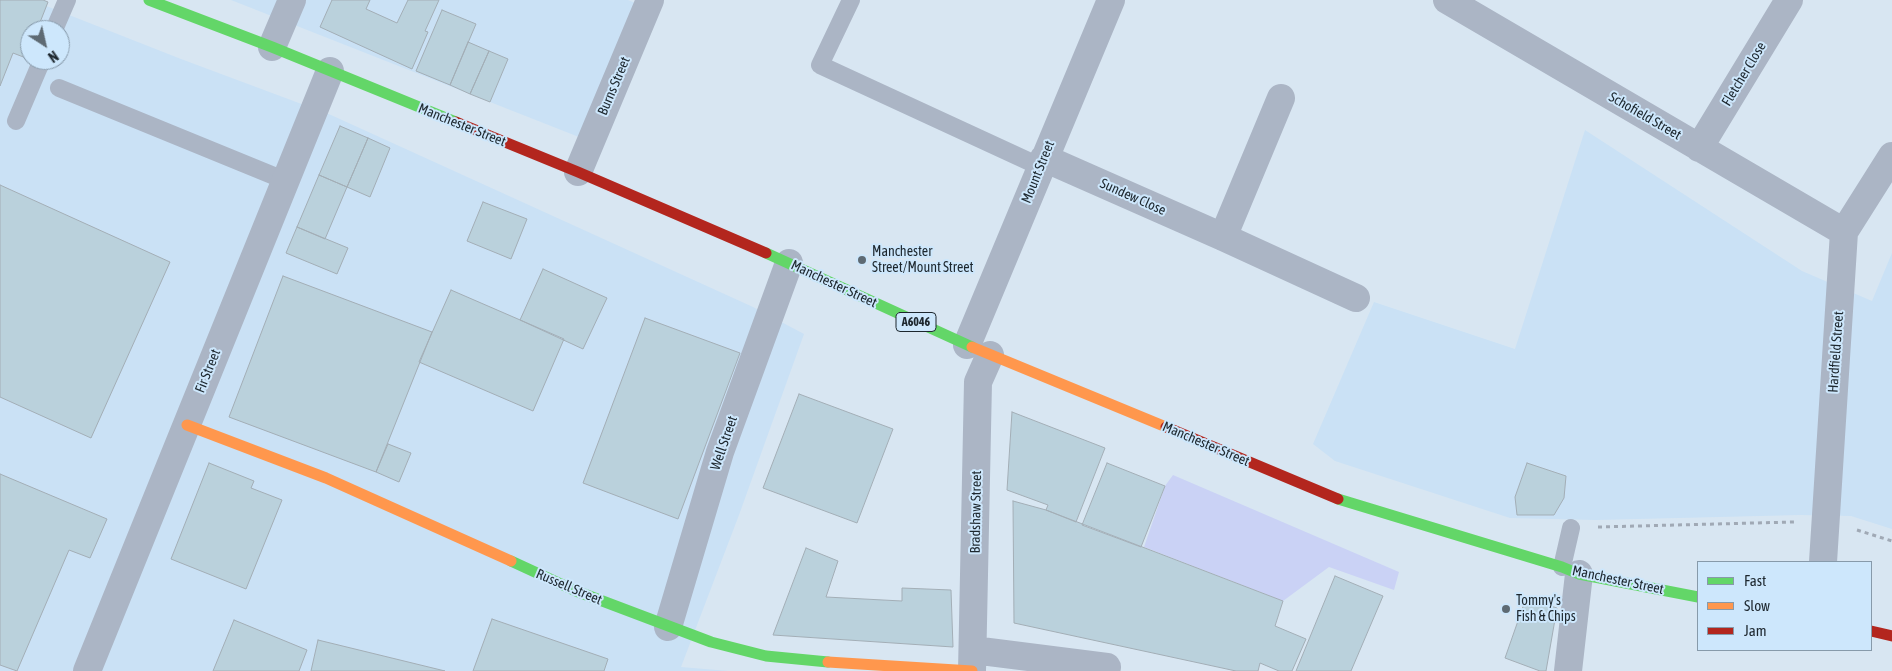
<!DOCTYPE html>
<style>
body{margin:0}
#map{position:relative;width:1892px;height:671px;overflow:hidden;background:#d8e6f2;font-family:"Asap Condensed",sans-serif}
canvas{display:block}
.legend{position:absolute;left:1697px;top:561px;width:175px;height:90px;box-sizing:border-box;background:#cde7fc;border:1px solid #879aaa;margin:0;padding:6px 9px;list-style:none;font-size:15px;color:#1d272e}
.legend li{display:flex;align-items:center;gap:10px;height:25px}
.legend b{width:25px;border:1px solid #879aaa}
.north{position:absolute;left:20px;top:20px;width:50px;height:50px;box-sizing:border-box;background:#cde7fc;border:1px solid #879aaa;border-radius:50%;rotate:145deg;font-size:14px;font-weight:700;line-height:20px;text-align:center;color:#1d272e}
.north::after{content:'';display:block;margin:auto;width:18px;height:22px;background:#5e6a73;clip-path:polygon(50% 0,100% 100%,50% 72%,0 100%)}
</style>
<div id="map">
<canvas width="1892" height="671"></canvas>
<ul class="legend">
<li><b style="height:6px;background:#63d668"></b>Fast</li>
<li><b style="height:6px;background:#ff974d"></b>Slow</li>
<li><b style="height:6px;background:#b3261e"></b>Jam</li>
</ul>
<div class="north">N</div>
</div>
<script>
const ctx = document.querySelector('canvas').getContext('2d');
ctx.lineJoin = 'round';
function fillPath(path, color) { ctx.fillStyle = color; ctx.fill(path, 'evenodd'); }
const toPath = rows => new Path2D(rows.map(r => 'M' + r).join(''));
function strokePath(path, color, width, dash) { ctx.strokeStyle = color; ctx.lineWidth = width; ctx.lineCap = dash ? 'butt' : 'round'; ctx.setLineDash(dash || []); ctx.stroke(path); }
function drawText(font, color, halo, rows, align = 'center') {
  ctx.font = font + ' "Asap Condensed",sans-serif'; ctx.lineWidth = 4; ctx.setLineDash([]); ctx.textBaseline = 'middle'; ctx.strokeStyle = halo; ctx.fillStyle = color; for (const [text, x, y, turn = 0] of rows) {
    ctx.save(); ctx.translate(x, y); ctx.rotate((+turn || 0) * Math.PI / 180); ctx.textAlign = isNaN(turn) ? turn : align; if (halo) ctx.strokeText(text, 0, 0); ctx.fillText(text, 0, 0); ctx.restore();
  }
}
fillPath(toPath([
 [0,0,31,0,181,59,331,115,753,307,804,334,739,515,681,667,729,671,0,671],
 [30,30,60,30,60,60,30,60],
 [231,0,628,0,640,5,584,139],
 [1585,130,1802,271,1872,301,1892,253,1892,529,1851,516,1801,515,1596,520,1510,518,1335,461,1313,444,1374,302,1515,349]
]), '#cae1f5');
fillPath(toPath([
 [1173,475,1399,572,1394,590,1329,567,1283,601,1144,547,1165,486]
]), '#cad2f5');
const building = toPath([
 [0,0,43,0,48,2,37,30,30,30,30,47,26,58,13,53,0,86,0,0],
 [332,0,370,0,366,9,397,23,408,0,439,0,425,31,428,32,412,69,320,27,332,0],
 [442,10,476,24,450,85,416,71,442,10],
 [468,42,489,51,470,94,450,85,468,42],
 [489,51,508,59,490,102,470,94,489,51],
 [340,126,368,138,347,187,319,175,340,126],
 [368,138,390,148,370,197,347,187,368,138],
 [319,175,347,187,325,239,297,227,319,175],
 [0,185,170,262,91,438,0,397,0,185],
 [483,202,527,219,511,259,467,241,483,202],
 [297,227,348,248,337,274,286,253,297,227],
 [543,269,607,298,583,349,520,320,543,269],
 [283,276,432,332,376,472,229,417,283,276],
 [451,290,564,339,533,411,419,362,451,290],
 [645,318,740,353,678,519,583,483,645,318],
 [799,394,893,429,857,523,763,488,799,394],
 [1012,412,1105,448,1076,522,1046,510,1048,505,1007,490,1012,412],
 [388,444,411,453,399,482,376,472,388,444],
 [209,463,254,481,251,488,282,500,246,589,171,559,209,463],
 [1107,463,1165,486,1141,547,1082,525,1107,463],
 [1527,463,1566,476,1564,498,1554,515,1517,515,1515,497,1527,463],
 [0,474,107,519,90,558,69,550,17,671,0,665,0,474],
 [1013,501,1046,510,1283,601,1275,626,1306,639,1292,671,1279,671,1260,663,1258,671,1236,671,1014,623,1013,501],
 [806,548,838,561,826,597,902,601,902,588,951,590,953,647,773,635,806,548],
 [1335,576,1383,596,1351,671,1296,671,1335,576],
 [1526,598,1557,608,1546,671,1540,671,1505,658,1526,598],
 [492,619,608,659,604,671,473,671,492,619],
 [234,620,307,650,299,671,213,671,234,620],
 [318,640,445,671,311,671,318,640]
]);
fillPath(building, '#bad1dc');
strokePath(building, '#a3aeb6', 1);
strokePath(toPath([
 [1598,527,1794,522],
 [1857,530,1892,541]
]), '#a0a9b5', 3, [4, 4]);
strokePath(toPath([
 [851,0,820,65,1041,167],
 [54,30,67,0],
 [59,88,284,180],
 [16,121,42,60],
 [1562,567,1571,528]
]), '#abb5c5', 18);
strokePath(toPath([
 [1447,0,1844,232],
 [272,47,292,0],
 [1699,148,1789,0],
 [1044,158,1223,237,1356,298],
 [578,172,650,0],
 [1223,237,1281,98],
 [967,345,1111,0],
 [1823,562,1844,232,1892,156],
 [668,627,720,452,789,263],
 [973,650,1107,667],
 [87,671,330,71],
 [972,671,978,382,990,355],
 [1568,671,1579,574]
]), '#abb5c5', 28);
strokePath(toPath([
 [149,0,272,47,456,122],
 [766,253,972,347],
 [1338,499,1562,567,1579,574,1698,597],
 [511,561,576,591,711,642,766,656,828,662]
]), '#63d668', 11);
strokePath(toPath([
 [972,347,1166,427],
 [187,425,326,478,511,561],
 [828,662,972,671]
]), '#ff974d', 11);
strokePath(toPath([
 [456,122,578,172,766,253],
 [1166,427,1338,499],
 [1871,631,1892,636]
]), '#b3261e', 11);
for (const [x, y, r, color] of [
 [862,260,5,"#5e6a73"],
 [1506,609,5,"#5e6a73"]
]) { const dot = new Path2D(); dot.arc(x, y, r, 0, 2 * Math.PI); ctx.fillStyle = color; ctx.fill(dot); strokePath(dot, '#cde7fc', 2); }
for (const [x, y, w] of [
 [916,322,40]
]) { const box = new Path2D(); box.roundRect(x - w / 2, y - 9.5, w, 19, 4); ctx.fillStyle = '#cde7fc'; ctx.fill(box); strokePath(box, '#1d272e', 1); }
drawText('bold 12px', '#1d272e', null, [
 ["A6046",916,322]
]);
drawText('14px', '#1d272e', '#cde7fc', [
 ["Fletcher Close",1744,74,-59],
 ["Burns Street",614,86,-67],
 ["Schofield Street",1645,116,30],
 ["Manchester Street",462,125,22],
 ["Mount Street",1038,172,-68],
 ["Sundew Close",1133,197,24],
 ["Manchester Street",834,284,25],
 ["Hardfield Street",1836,352,-86],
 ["Fir Street",208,371,-68],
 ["Well Street",724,443,-71],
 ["Manchester Street",1206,444,23],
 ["Bradshaw Street",976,512,-89],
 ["Manchester Street",1618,580,12],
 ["Russell Street",569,587,23]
]);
drawText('14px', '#1d272e', '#cde7fc', [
 ["Manchester",872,252],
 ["Street/Mount Street",872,268],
 ["Tommy's",1516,601],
 ["Fish & Chips",1516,617]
], 'left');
</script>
